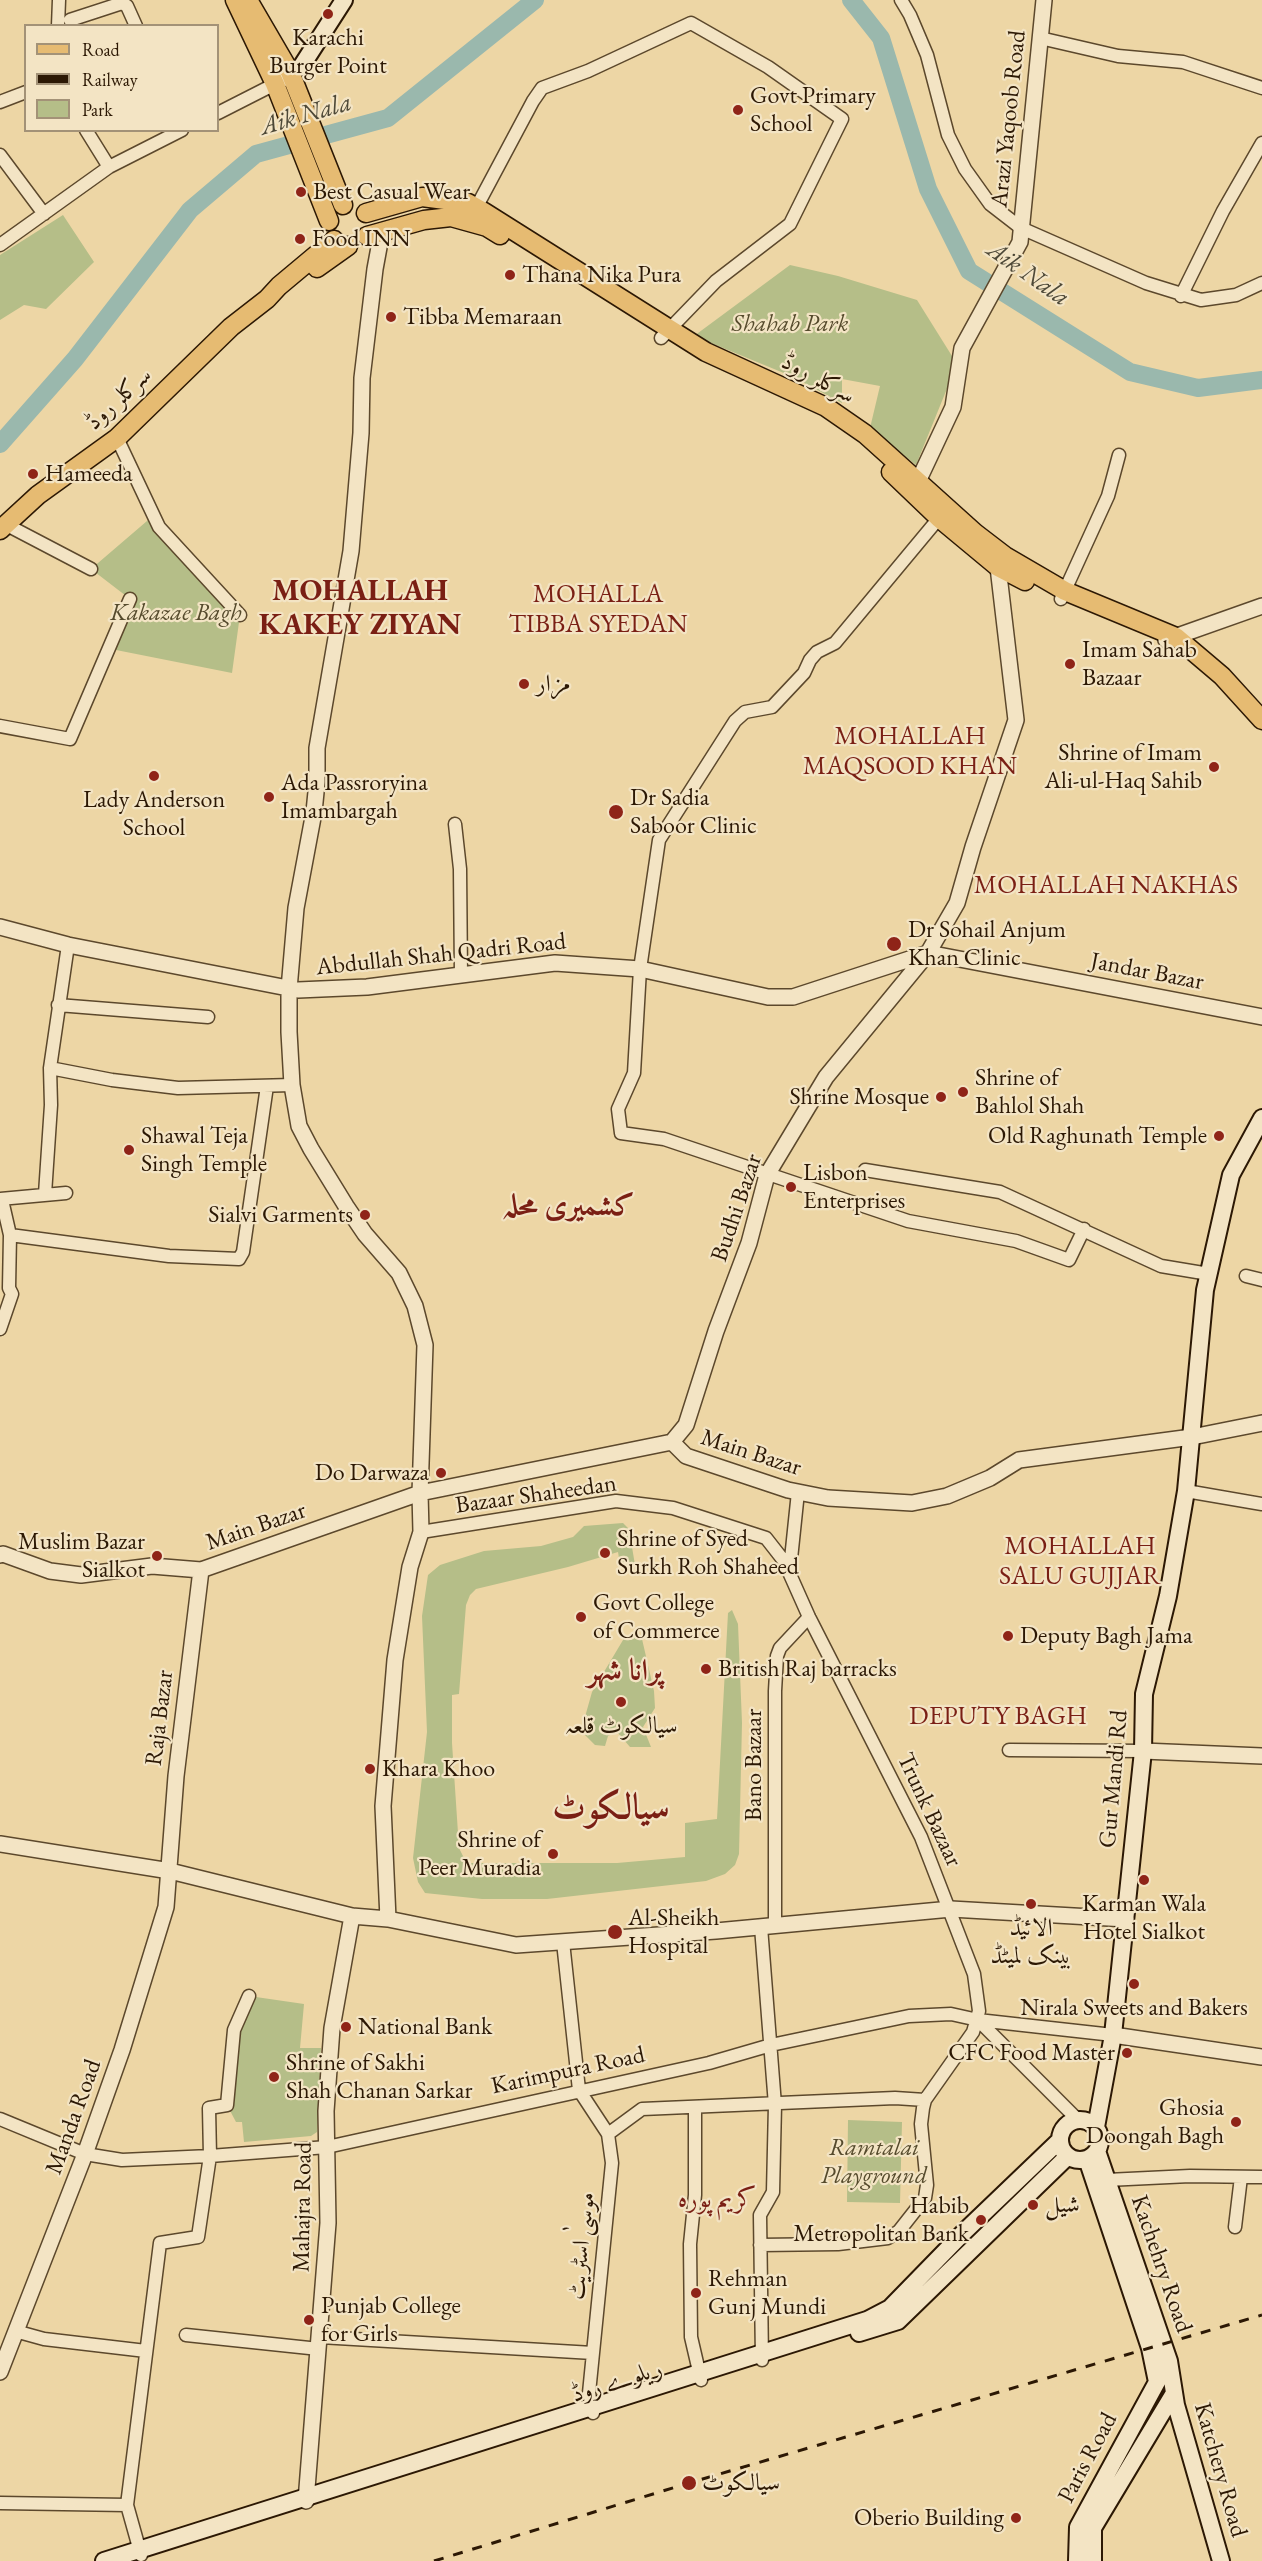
<!DOCTYPE html>
<meta charset="utf-8">
<style>
body{margin:0}
#map{position:relative;width:1262px;height:2561px;overflow:hidden;background:#edd6a5;font-family:"EB Garamond",serif}
canvas{display:block}
.legend{position:absolute;left:24px;top:24px;width:195px;height:108px;box-sizing:border-box;background:#f3e4c4;border:2px solid #a39277;margin:0;padding:8px 10px;list-style:none;font-size:18px;color:#2c1804}
.legend li{display:flex;align-items:center;gap:12px;height:30px}
.legend b{width:30px;border:2px solid #a39277}
</style>
<div id="map">
<canvas width="1262" height="2561"></canvas>
<ul class="legend">
<li><b style="height:8px;background:#e6bb72"></b>Road</li>
<li><b style="height:8px;background:#2c1804"></b>Railway</li>
<li><b style="height:16px;background:#b5be88"></b>Park</li>
</ul>
</div>
<script>
const ctx = document.querySelector('canvas').getContext('2d');
ctx.lineJoin = 'round';
function fillPath(path, color) { ctx.fillStyle = color; ctx.fill(path, 'evenodd'); }
const toPath = rows => new Path2D(rows.map(r => 'M' + r).join(''));
function strokePath(path, color, width, dash) { ctx.strokeStyle = color; ctx.lineWidth = width; ctx.lineCap = dash ? 'butt' : 'round'; ctx.setLineDash(dash || []); ctx.stroke(path); }
function drawText(font, color, halo, rows, align = 'center') {
  ctx.font = font + ' "EB Garamond",Amiri,serif'; ctx.lineWidth = 4.5; ctx.setLineDash([]); ctx.textBaseline = 'middle'; ctx.strokeStyle = halo; ctx.fillStyle = color; for (const [text, x, y, turn = 0] of rows) {
    ctx.save(); ctx.translate(x, y); ctx.rotate((+turn || 0) * Math.PI / 180); ctx.textAlign = isNaN(turn) ? turn : align; if (halo) ctx.strokeText(text, 0, 0); ctx.fillText(text, 0, 0); ctx.restore();
  }
}
fillPath(toPath([
 [63,215,94,262,46,309,24,305,0,320,0,255],
 [790,265,838,276,917,300,957,364,916,465,870,428,880,386,842,379,842,403,791,376,694,336],
 [154,515,240,615,232,673,111,649,130,599,91,569],
 [623,1523,629,1529,635,1565,628,1566,620,1564,618,1552,568,1567,476,1589,470,1595,466,1605,459,1694,452,1695,452,1743,459,1848,464,1858,471,1863,617,1863,685,1857,685,1823,717,1819,728,1613,732,1610,738,1624,742,1723,739,1854,735,1865,725,1874,706,1881,547,1899,482,1899,425,1893,418,1882,413,1858,427,1732,422,1616,428,1575,440,1565,484,1551,541,1546,573,1537,584,1526],
 [626,1635,639,1636,642,1639,654,1691,655,1708,643,1727,651,1747,630,1747,617,1732,608,1736,605,1746,595,1745,581,1731,592,1692],
 [249,1996,304,2004,300,2048,321,2048,317,2132,311,2136,244,2142,242,2122,236,2122,227,2105,234,2030],
 [848,2120,902,2122,900,2203,847,2202]
]), '#b5be88');
strokePath(toPath([
 [851,0,881,38,928,189,969,271,1130,372,1198,388,1262,380],
 [0,444,75,359,190,210,256,154,388,118,535,0]
]), '#9ab8ad', 18);
const minor = toPath([
 [901,0,910,15,927,55,948,135,965,169,990,204,1021,228,1146,283,1201,300,1236,295,1262,283],
 [70,20,122,3,127,6,136,26],
 [58,26,59,0],
 [1040,38,1118,56,1183,62,1262,88],
 [0,102,26,92],
 [218,113,275,84],
 [86,130,109,167],
 [0,155,44,214],
 [476,208,533,101,542,88,588,71,691,23,768,67,842,119,790,224,716,281,661,338],
 [0,245,109,167,182,130],
 [1181,296,1223,211,1262,143],
 [117,438,159,527,240,615],
 [939,518,835,643,817,652,810,660,804,673,772,707,745,712,735,721,659,840,640,969,634,1073,618,1109,621,1133,664,1139,908,1221,1016,1241,1069,1260,1084,1229],
 [5,524,91,569],
 [1061,599,1108,496,1119,455],
 [0,726,70,739,130,599],
 [455,824,460,869,461,976],
 [58,1005,208,1017],
 [50,1068,112,1080,178,1088,292,1085],
 [865,1170,1000,1192,1161,1266,1209,1274],
 [45,1194,51,1105,50,1068,68,945],
 [0,1199,66,1193],
 [10,1235,169,1256,239,1259,243,1252,267,1086],
 [1246,1276,1262,1280],
 [0,1329,12,1294,9,1288,10,1235,2,1200],
 [1186,1491,1262,1504],
 [421,1532,616,1501,673,1508,766,1538,784,1561,809,1617,921,1837,974,1974,979,2011,973,2032,925,2100,923,2108,921,2124,927,2185,925,2198,899,2231,888,2238,838,2244,760,2245],
 [784,1561,791,1559,798,1492],
 [1009,1750,1143,1751],
 [775,1925,775,1691,777,1656,780,1648,809,1617],
 [761,1927,775,2105,773,2192,760,2215,762,2360],
 [563,1942,579,2090,608,2134,612,2163,589,2393,593,2413],
 [978,2020,1078,2120],
 [695,2108,695,2195,690,2244,691,2337,701,2380],
 [0,2119,85,2154,122,2160,210,2156,327,2147,709,2063,771,2045,909,2016,951,2014,978,2020,1113,2035],
 [608,2134,642,2109,895,2098,925,2100],
 [1107,2180,1190,2176,1262,2177],
 [1235,2227,1241,2177],
 [15,2331,44,2339,146,2351],
 [186,2335,319,2349],
 [320,2337,593,2353],
 [0,2503,127,2505],
 [141,2555,127,2505,160,2243,198,2237,210,2156,209,2108,227,2105,234,2030,249,1996]
]);
const tertiary = toPath([
 [382,231,375,269,362,378,361,433,351,551,317,748,317,782,314,812,296,908,289,989,289,1032,292,1085,299,1126,311,1149,346,1206,365,1234,399,1273,415,1306,425,1345,420,1493,421,1532,410,1567,395,1660,383,1806,388,1919],
 [914,490,953,407,962,348,1020,242,1044,0],
 [1166,640,1262,606],
 [0,927,68,945,298,990,367,987,555,963,640,969,768,997,793,997,928,953,1262,1017],
 [672,1442,686,1425,716,1331,749,1243,767,1175,826,1077,928,953,957,903,973,847,1016,720,998,567],
 [672,1442,686,1456,788,1490,828,1498,912,1503,947,1496,990,1478,1019,1460,1192,1437,1262,1423],
 [0,1555,3,1554,50,1571,81,1575,152,1566,201,1570,420,1493,672,1442],
 [1143,1751,1262,1756],
 [0,1844,170,1871,352,1916,388,1919,516,1945,716,1931,951,1909,1126,1919],
 [1113,2035,1262,2057],
 [0,2372,85,2154,122,2050,166,1907,176,1776,201,1570],
 [306,2501,328,2223,326,2111,332,2028,352,1916]
]);
const secondary = toPath([
 [280,80,290,72,301,67,344,0],
 '1060 2140a20 20 0 1 1 40 0a20 20 0 1 1-40 0Z',
 [1096,2127,1113,2035,1143,1751,1144,1694,1168,1596,1186,1491,1205,1290,1231,1175,1262,1118],
 [1097,2151,1169,2361,1176,2405,1221,2561],
 [859,2333,898,2321,1068,2156],
 [104,2561,867,2320,890,2308,966,2230,1060,2140],
 [1077,2561,1078,2527,1157,2382,1150,2348,1087,2159],
 [1093,2561,1093,2528,1174,2393]
]);
const primary = toPath([
 [235,0,275,84,329,221],
 [248,0,290,72,343,205],
 [366,213,422,197,468,203,484,212,706,352,826,407,865,434,975,533,1005,556,1065,591,1176,637,1222,676,1262,720],
 [367,236,424,220,451,217,487,227,500,235],
 [317,268,348,246],
 [891,472,939,518,998,567,1025,581],
 [0,530,38,495,117,438,231,327,267,299,279,286,334,240]
]);
strokePath(minor, '#5c482c', 15);
strokePath(tertiary, '#5c482c', 18);
strokePath(secondary, '#2c1804', 20);
strokePath(primary, '#2c1804', 21);
strokePath(minor, '#f3e4c4', 12);
strokePath(tertiary, '#f3e4c4', 15);
strokePath(secondary, '#f3e4c4', 16);
strokePath(primary, '#e6bb72', 18);
strokePath(toPath([
 [434,2561,689,2483,1262,2315]
]), '#2c1804', 3, [10, 10]);
for (const [x, y, r, color] of [
 [328,14,6,"#8f2418"],
 [738,110,6,"#8f2418"],
 [301,192,6,"#8f2418"],
 [300,239,6,"#8f2418"],
 [510,275,6,"#8f2418"],
 [391,317,6,"#8f2418"],
 [33,474,6,"#8f2418"],
 [1070,664,6,"#8f2418"],
 [524,684,6,"#8f2418"],
 [1214,767,6,"#8f2418"],
 [154,776,6,"#8f2418"],
 [269,797,6,"#8f2418"],
 [616,812,8,"#8f2418"],
 [894,944,8,"#8f2418"],
 [963,1092,6,"#8f2418"],
 [941,1097,6,"#8f2418"],
 [1219,1136,6,"#8f2418"],
 [129,1150,6,"#8f2418"],
 [791,1187,6,"#8f2418"],
 [365,1215,6,"#8f2418"],
 [441,1473,6,"#8f2418"],
 [605,1553,6,"#8f2418"],
 [157,1556,6,"#8f2418"],
 [581,1617,6,"#8f2418"],
 [1008,1636,6,"#8f2418"],
 [706,1669,6,"#8f2418"],
 [621,1702,6,"#8f2418"],
 [370,1769,6,"#8f2418"],
 [553,1854,6,"#8f2418"],
 [1144,1880,6,"#8f2418"],
 [1031,1904,6,"#8f2418"],
 [615,1932,8,"#8f2418"],
 [1134,1984,6,"#8f2418"],
 [346,2027,6,"#8f2418"],
 [1127,2053,6,"#8f2418"],
 [274,2077,6,"#8f2418"],
 [1236,2122,6,"#8f2418"],
 [1033,2205,6,"#8f2418"],
 [981,2220,6,"#8f2418"],
 [696,2293,6,"#8f2418"],
 [309,2320,6,"#8f2418"],
 [689,2483,8,"#8f2418"],
 [1016,2518,6,"#8f2418"]
]) { const dot = new Path2D(); dot.arc(x, y, r, 0, 2 * Math.PI); ctx.fillStyle = color; ctx.fill(dot); strokePath(dot, '#f3e4c4', 2); }
drawText('24px', '#2c1804', '#f3e4c4', [
 ["Karachi",328,38,"center"],
 ["Burger Point",328,66,"center"],
 ["Govt Primary",750,96],
 ["School",750,124],
 ["Best Casual Wear",313,192],
 ["Food INN",312,239],
 ["Thana Nika Pura",522,275],
 ["Tibba Memaraan",403,317],
 ["Hameeda",45,474],
 ["Imam Sahab",1082,650],
 ["Bazaar",1082,678],
 ["مزار",536,684],
 ["Shrine of Imam",1202,753,"right"],
 ["Ali-ul-Haq Sahib",1202,781,"right"],
 ["Ada Passroryina",281,783],
 ["Imambargah",281,811],
 ["Dr Sadia",630,798],
 ["Saboor Clinic",630,826],
 ["Lady Anderson",154,800,"center"],
 ["School",154,828,"center"],
 ["Dr Sohail Anjum",908,930],
 ["Khan Clinic",908,958],
 ["Shrine of",975,1078],
 ["Bahlol Shah",975,1106],
 ["Shrine Mosque",929,1097,"right"],
 ["Shawal Teja",141,1136],
 ["Singh Temple",141,1164],
 ["Old Raghunath Temple",1207,1136,"right"],
 ["Lisbon",803,1173],
 ["Enterprises",803,1201],
 ["Sialvi Garments",353,1215,"right"],
 ["Do Darwaza",429,1473,"right"],
 ["Shrine of Syed",617,1539],
 ["Surkh Roh Shaheed",617,1567],
 ["Muslim Bazar",145,1542,"right"],
 ["Sialkot",145,1570,"right"],
 ["Govt College",593,1603],
 ["of Commerce",593,1631],
 ["Deputy Bagh Jama",1020,1636],
 ["British Raj barracks",718,1669],
 ["سیالکوٹ قلعہ",621,1726,"center"],
 ["Khara Khoo",382,1769],
 ["Shrine of",541,1840,"right"],
 ["Peer Muradia",541,1868,"right"],
 ["Karman Wala",1144,1904,"center"],
 ["Hotel Sialkot",1144,1932,"center"],
 ["Al-Sheikh",628,1918],
 ["Hospital",628,1946],
 ["الائیڈ",1031,1928,"center"],
 ["بینک لمیٹڈ",1031,1956,"center"],
 ["Nirala Sweets and Bakers",1134,2008,"center"],
 ["National Bank",358,2027],
 ["CFC Food Master",1115,2053,"right"],
 ["Shrine of Sakhi",286,2063],
 ["Shah Chanan Sarkar",286,2091],
 ["Ghosia",1224,2108,"right"],
 ["Doongah Bagh",1224,2136,"right"],
 ["شیل",1045,2205],
 ["Habib",969,2206,"right"],
 ["Metropolitan Bank",969,2234,"right"],
 ["Rehman",708,2279],
 ["Gunj Mundi",708,2307],
 ["Punjab College",321,2306],
 ["for Girls",321,2334],
 ["سیالکوٹ",702,2483],
 ["Oberio Building",1004,2518,"right"]
], 'left');
drawText('24px', '#2c1804', '#f3e4c4', [
 ["Arazi Yaqoob Road",1009,119,-84],
 ["سرکلر روڈ",818,379,28],
 ["سرکلر روڈ",119,399,-43],
 ["Abdullah Shah Qadri Road",441,955,-6],
 ["Jandar Bazar",1147,972,11],
 ["Budhi Bazar",737,1208,-71],
 ["Main Bazar",751,1453,18],
 ["Bazaar Shaheedan",536,1495,-8],
 ["Main Bazar",256,1527,-19],
 ["Raja Bazar",160,1718,-83],
 ["Bano Bazaar",754,1765,-90],
 ["Gur Mandi Rd",1114,1779,-85],
 ["Trunk Bazaar",929,1810,65],
 ["Karimpura Road",568,2071,-12],
 ["Manda Road",74,2117,-70],
 ["Mahajra Road",303,2207,-89],
 ["موسیٰ اسٹریٹ",582,2246,-84],
 ["Kachehry Road",1161,2264,71],
 ["ریلوے روڈ",617,2382,-17],
 ["Paris Road",1088,2458,-62],
 ["Katchery Road",1220,2470,74]
]);
drawText('italic 24px', '#554a2c', '#f3e4c4', [
 ["Shahab Park",790,324],
 ["Kakazae Bagh",176,613],
 ["Ramtalai",874,2148],
 ["Playground",874,2176]
]);
drawText('italic 26px', '#4d4837', '#f3e4c4', [
 ["Aik Nala",306,115,-16],
 ["Aik Nala",1028,274,35]
]);
drawText('26px', '#7a1f14', '#f3e4c4', [
 ["MOHALLA",598,595],
 ["TIBBA SYEDAN",598,625],
 ["MOHALLAH",910,737],
 ["MAQSOOD KHAN",910,767],
 ["MOHALLAH NAKHAS",1106,886],
 ["MOHALLAH",1080,1547],
 ["SALU GUJJAR",1080,1577],
 ["DEPUTY BAGH",998,1717],
 ["کریم پورہ",717,2200]
]);
drawText('bold 30px', '#7a1f14', '#f3e4c4', [
 ["MOHALLAH",360,592],
 ["KAKEY ZIYAN",360,626],
 ["کشمیری محلہ",568,1207],
 ["پرانا شہر",625,1672]
]);
drawText('bold 36px', '#7a1f14', '#f3e4c4', [
 ["سیالکوٹ",611,1808]
]);
</script>
